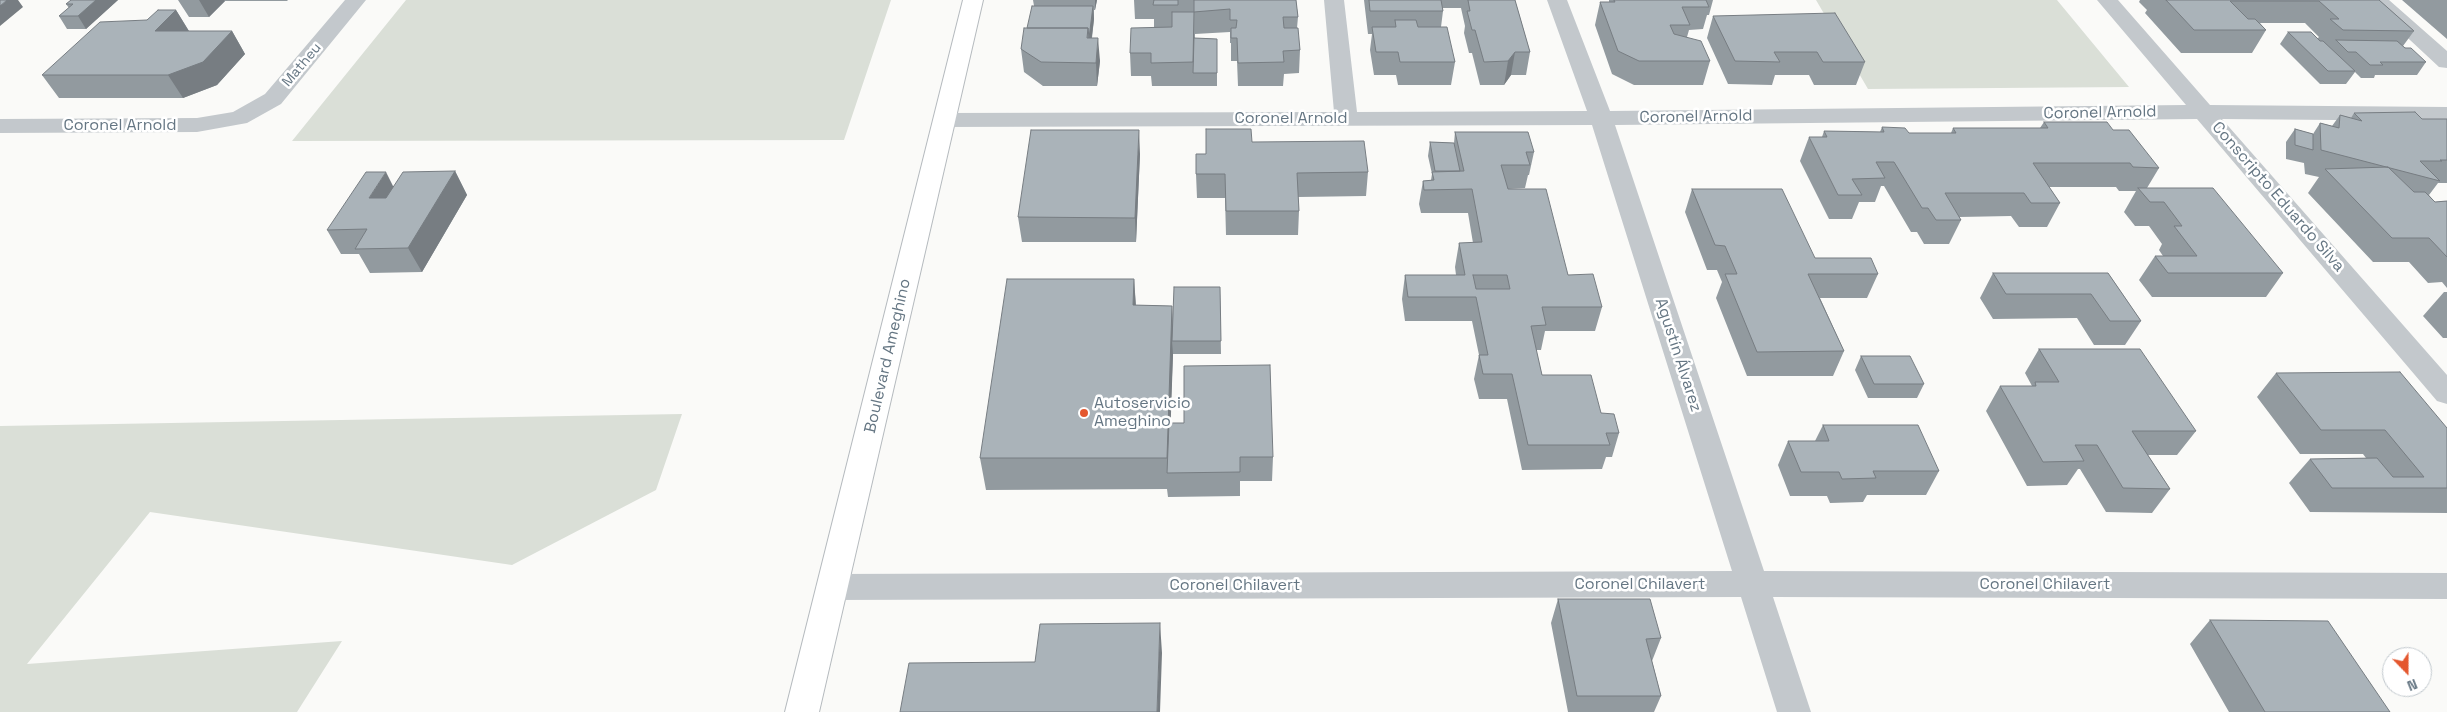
<!DOCTYPE html>
<meta charset="utf-8">
<style>
body{margin:0}
#map{position:relative;width:2447px;height:712px;overflow:hidden;background:#fafaf8;font-family:"Space Grotesk",sans-serif}
canvas{display:block}
.north{position:absolute;left:2382px;top:647px;width:50px;height:50px;box-sizing:border-box;background:#fff;border:1px solid #c1c8cd;border-radius:50%;rotate:158deg;font-size:14px;font-weight:700;line-height:20px;text-align:center;color:#657683}
.north::after{content:'';display:block;margin:auto;width:18px;height:22px;background:#e4572e;clip-path:polygon(50% 0,100% 100%,50% 72%,0 100%)}
</style>
<div id="map">
<canvas width="2447" height="712"></canvas>
<div class="north">N</div>
</div>
<script>
const ctx = document.querySelector('canvas').getContext('2d');
ctx.lineJoin = 'round';
function fillPath(path, color) { ctx.fillStyle = color; ctx.fill(path, 'evenodd'); }
const toPath = rows => new Path2D(rows.map(r => 'M' + r).join(''));
function strokePath(path, color, width, dash) { ctx.strokeStyle = color; ctx.lineWidth = width; ctx.lineCap = dash ? 'butt' : 'round'; ctx.setLineDash(dash || []); ctx.stroke(path); }
function drawText(font, color, halo, rows, align = 'center') {
  ctx.font = font + ' "Space Grotesk",sans-serif'; ctx.lineWidth = 5; ctx.setLineDash([]); ctx.textBaseline = 'middle'; ctx.strokeStyle = halo; ctx.fillStyle = color; for (const [text, x, y, turn = 0] of rows) {
    ctx.save(); ctx.translate(x, y); ctx.rotate((+turn || 0) * Math.PI / 180); ctx.textAlign = isNaN(turn) ? turn : align; if (halo) ctx.strokeText(text, 0, 0); ctx.fillText(text, 0, 0); ctx.restore();
  }
}
fillPath(toPath([
 [406,0,891,0,844,140,292,141],
 [1816,0,2057,0,2129,87,1868,89],
 [682,414,656,490,512,565,150,512,27,664,342,641,297,712,0,712,0,426]
]), '#dadfd7');
const major = toPath([
 [963,0,983,0,819,712,785,712,963,0]
]);
strokePath(major, '#b5babe', 2);
fillPath(toPath([
 [345,0,366,0,281,104,247,123,197,132,0,133,0,119,197,118,233,112,265,94,345,0],
 [1324,0,1344,0,1357,112,1587,111,1547,0,1567,0,1610,111,2186,105,2097,0,2118,0,2210,105,2447,107,2447,121,2222,119,2447,375,2447,404,2437,401,2197,119,1615,125,1764,571,2447,573,2447,599,1773,597,1811,712,1777,712,1741,597,832,600,821,596,816,587,821,578,832,574,1732,571,1592,125,944,127,936,125,933,120,936,115,944,113,1334,112,1324,0],
 [2367,0,2389,0,2447,51,2447,68,2439,67,2367,0]
]), '#c3c8cc');
fillPath(major, '#fff');
fillPath(toPath([
 [71,0,118,0,86,29,67,29,59,16,69,8,66,4],
 [178,0,288,0,287,1,225,1,209,17,189,17],
 [1033,0,1097,0,1095,10,1094,10,1094,19,1092,38,1100,61,1097,86,1043,86,1024,72,1021,49,1034,6],
 [1134,0,1296,0,1298,17,1297,28,1300,50,1299,73,1284,74,1283,86,1238,86,1237,61,1231,61,1231,43,1230,43,1230,32,1195,34,1195,38,1217,39,1217,86,1152,86,1151,76,1131,76,1130,53,1154,27,1154,19,1135,19],
 [1364,0,1515,0,1530,52,1526,75,1511,75,1504,85,1480,85,1472,53,1469,53,1464,33,1465,26,1461,8,1443,8,1443,11,1441,27,1455,62,1451,85,1398,85,1396,75,1374,75,1370,50,1372,34,1368,34],
 [1609,0,1713,0,1709,15,1707,15,1703,29,1689,30,1687,37,1710,61,1703,85,1634,85,1612,74,1595,25,1600,2,1609,2],
 [2140,0,2379,0,2414,31,2403,46,2426,62,2417,75,2375,75,2374,78,2361,78,2355,72,2346,84,2320,84,2280,44,2288,32,2318,38,2319,37,2305,23,2260,23,2266,30,2252,53,2181,53,2145,13,2147,10,2139,2],
 [2402,0,2447,0,2447,39],
 [176,10,189,31,232,31,245,54,217,85,183,98,59,98,42,75,147,20],
 [1713,16,1865,62,1856,85,1814,85,1809,75,1775,75,1772,85,1728,84,1707,38],
 [2354,113,2422,119,2447,119,2447,183,2438,183,2429,195,2435,202,2447,201,2447,288,2442,282,2428,283,2409,262,2373,262,2308,193,2319,177,2305,174,2304,163,2286,159,2286,142,2295,129,2313,134,2320,123,2332,126,2340,115,2351,118],
 [2044,122,2113,130,2159,168,2147,188,2283,273,2266,297,2152,297,2139,280,2155,256,2163,256,2159,250,2162,244,2149,226,2135,226,2124,212,2136,191,2119,191,2116,187,2049,187,2060,203,2047,227,2019,227,2011,216,1959,217,1961,220,1949,244,1924,244,1917,232,1911,232,1884,186,1881,186,1875,202,1859,202,1852,219,1829,219,1800,161,1809,137,1822,137,1824,131,1880,132,1882,127,1909,133,1951,133,1953,128,2040,128],
 [1455,132,1534,152,1529,175,1528,175,1525,188,1508,189,1568,275,1602,307,1595,331,1545,331,1541,350,1536,350,1542,375,1601,413,1619,433,1612,457,1606,457,1602,469,1522,470,1507,399,1479,399,1474,379,1479,355,1472,321,1405,321,1402,299,1405,275,1456,275,1455,267,1459,243,1473,243,1468,213,1421,213,1419,204,1423,181,1431,180,1432,174,1428,156,1430,142,1454,143],
 [1252,142,1368,172,1366,196,1298,197,1299,211,1298,235,1226,235,1225,198,1197,198,1196,174,1206,154],
 [1140,154,1136,242,1022,242,1018,217],
 [455,171,467,195,422,272,370,273,359,254,341,254,327,230,394,187],
 [1692,189,1815,258,1878,274,1867,298,1820,298,1844,351,1833,376,1747,376,1716,298,1722,282,1717,270,1707,270,1685,212],
 [1993,273,2108,273,2141,321,2125,345,2094,345,2077,318,1993,319,1980,298],
 [1134,279,1136,305,1172,306,1173,324,1220,287,1221,354,1173,354,1170,423,1273,457,1272,481,1240,481,1240,496,1168,497,1167,489,986,490,980,458],
 [2444,292,2447,292,2447,338,2443,338,2423,316],
 [2039,349,2196,431,2177,455,2148,455,2170,489,2152,513,2106,512,2080,469,2078,469,2067,485,2027,486,1986,411,2000,386,2032,386,2025,373],
 [1861,356,1924,384,1917,398,1868,398,1855,370],
 [2276,373,2447,428,2447,513,2310,512,2289,483,2310,459,2366,458,2363,454,2300,454,2257,397],
 [1823,425,1939,471,1926,495,1867,495,1863,502,1830,503,1827,496,1790,496,1778,465,1788,441,1815,441],
 [1558,599,1661,638,1652,661,1661,696,1654,712,1568,712,1551,623],
 [2210,620,2390,712,2229,712,2190,644]
]), '#929a9f');
fillPath(toPath([
 [7,0,18,0,23,7,0,26,0,6],
 [96,0,118,0,86,29,78,16],
 [199,0,224,0,225,1,209,17],
 [1095,0,1097,0,1095,10],
 [1093,6,1094,19,1090,51,1089,38],
 [176,10,190,33,155,31],
 [232,31,245,54,217,85,183,98,168,75],
 [1098,38,1100,61,1097,86,1096,63],
 [1515,52,1511,75,1504,85,1508,61],
 [1139,130,1140,154,1136,242,1135,218],
 [455,171,467,195,422,272,408,248],
 [386,172,398,196,383,222,369,198],
 [1134,279,1136,310,1133,305],
 [1172,306,1173,337,1172,341,1173,354,1169,473,1167,473,1167,458],
 [1160,623,1162,653,1160,712,1157,712]
]), '#777d82');
const building = toPath([
 [0,0,7,0,0,6,0,0],
 [71,0,96,0,78,16,59,16,73,4,66,4,71,0],
 [1154,0,1178,0,1178,5,1153,5,1154,0],
 [1194,0,1296,0,1298,17,1283,17,1284,28,1298,28,1300,50,1283,51,1284,62,1238,63,1237,38,1231,38,1231,28,1236,28,1237,20,1230,20,1230,9,1194,12,1194,0],
 [1369,0,1441,0,1443,11,1370,11,1369,0],
 [1468,0,1515,0,1530,52,1515,52,1508,61,1484,62,1475,30,1472,30,1467,11,1470,11,1468,0],
 [1614,0,1706,0,1709,7,1682,7,1690,25,1670,25,1674,34,1701,41,1710,61,1639,61,1618,51,1600,2,1615,2,1614,0],
 [2166,0,2379,0,2414,31,2343,30,2330,19,2339,19,2319,1,2230,1,2248,19,2255,19,2266,30,2194,30,2166,0],
 [1032,6,1093,6,1089,38,1088,28,1027,28,1032,6],
 [158,10,176,10,155,31,232,31,203,62,168,75,42,75,100,22,147,20,158,10],
 [1172,12,1194,12,1193,62,1151,63,1151,53,1130,53,1131,28,1172,27,1172,12],
 [1835,13,1865,62,1823,62,1817,52,1774,52,1780,62,1735,61,1713,16,1835,13],
 [1395,20,1416,20,1418,27,1447,27,1455,62,1400,62,1398,52,1376,52,1372,27,1396,27,1395,20],
 [1024,28,1088,28,1087,38,1098,38,1096,63,1041,62,1021,49,1024,28],
 [2288,32,2311,32,2320,41,2323,41,2355,71,2328,71,2288,32],
 [1194,38,1217,39,1217,73,1193,73,1194,38],
 [2336,40,2397,41,2405,48,2411,48,2426,62,2380,62,2383,65,2370,65,2356,52,2348,52,2336,40],
 [2415,112,2422,119,2447,119,2447,160,2440,160,2442,161,2420,161,2440,181,2321,150,2320,123,2339,128,2340,115,2362,121,2354,113,2415,112],
 [2044,122,2107,122,2113,130,2129,130,2159,168,2133,167,2130,163,2033,163,2060,203,2031,203,2024,193,1945,193,1961,220,1936,220,1928,208,1922,208,1894,162,1876,162,1885,178,1852,179,1862,195,1838,195,1809,137,1827,137,1824,131,1884,132,1882,127,1905,128,1909,133,1956,133,1953,128,2048,128,2044,122],
 [1206,129,1251,129,1252,142,1364,141,1368,172,1297,173,1299,211,1226,211,1225,174,1196,174,1196,154,1206,154,1206,129],
 [2295,129,2313,134,2313,150,2295,145,2295,129],
 [1031,130,1139,130,1135,218,1018,217,1031,130],
 [1455,132,1528,132,1534,152,1526,152,1530,165,1501,165,1508,189,1546,189,1568,275,1593,274,1602,307,1542,307,1546,325,1531,326,1542,375,1591,375,1601,413,1614,414,1619,433,1606,433,1610,445,1528,445,1512,374,1483,374,1479,355,1488,355,1476,297,1408,297,1405,275,1465,275,1459,243,1482,242,1472,189,1424,190,1423,181,1434,180,1432,172,1464,171,1455,132],
 [1473,275,1507,275,1510,289,1476,289,1473,275],
 [1430,142,1454,143,1460,171,1435,171,1430,142],
 [2388,167,2414,192,2425,192,2435,202,2447,201,2447,257,2429,238,2392,238,2325,169,2388,167],
 [455,171,408,248,355,249,367,229,327,230,366,172,386,172,369,198,386,198,403,172,455,171],
 [2138,188,2213,188,2283,273,2168,273,2155,256,2197,256,2174,226,2182,226,2164,202,2150,202,2138,188],
 [1692,189,1782,189,1815,258,1871,258,1878,274,1808,274,1844,351,1757,352,1725,274,1737,274,1725,246,1715,245,1692,189],
 [1993,273,2108,273,2141,321,2110,321,2091,294,2006,294,1993,273],
 [1007,279,1134,279,1133,305,1172,306,1167,458,980,458,1007,279],
 [1174,287,1220,287,1221,341,1172,341,1174,287],
 [2039,349,2140,349,2196,431,2132,431,2170,489,2123,488,2097,445,2075,445,2084,461,2043,462,2000,386,2036,386,2035,382,2059,382,2039,349],
 [1861,356,1910,356,1924,384,1874,384,1861,356],
 [1270,365,1273,457,1240,457,1240,472,1167,473,1169,423,1184,423,1184,366,1270,365],
 [2400,372,2447,428,2447,488,2332,488,2310,459,2377,458,2393,477,2424,477,2385,430,2321,430,2276,373,2400,372],
 [1823,425,1918,425,1939,471,1873,471,1876,478,1842,479,1839,472,1801,472,1788,441,1829,441,1823,425],
 [1558,599,1650,599,1661,638,1646,639,1661,696,1577,696,1558,599],
 [2210,620,2328,621,2390,712,2265,712,2210,620],
 [1160,623,1157,712,900,712,909,663,1035,662,1040,624,1160,623]
]);
fillPath(building, '#aab3b9');
strokePath(building, '#777d82', 1);
for (const [x, y, r, color] of [
 [1084,413,5,"#e4572e"]
]) { const dot = new Path2D(); dot.arc(x, y, r, 0, 2 * Math.PI); ctx.fillStyle = color; ctx.fill(dot); strokePath(dot, '#fff', 2); }
drawText('14px', '#657683', '#fff', [
 ["Matheu",302,65,-50]
]);
drawText('16px', '#657683', '#fff', [
 ["Coronel Arnold",2100,113,-1],
 ["Coronel Arnold",1696,117,-1],
 ["Coronel Arnold",1291,119],
 ["Coronel Arnold",120,126],
 ["Conscripto Eduardo Silva",2278,197,49],
 ["Agustín Álvarez",1678,355,72],
 ["Boulevard Ameghino",888,356,-77],
 ["Coronel Chilavert",1640,585],
 ["Coronel Chilavert",2045,585],
 ["Coronel Chilavert",1235,586]
]);
drawText('16px', '#657683', '#fff', [
 ["Autoservicio",1094,404],
 ["Ameghino",1094,422]
], 'left');
</script>
